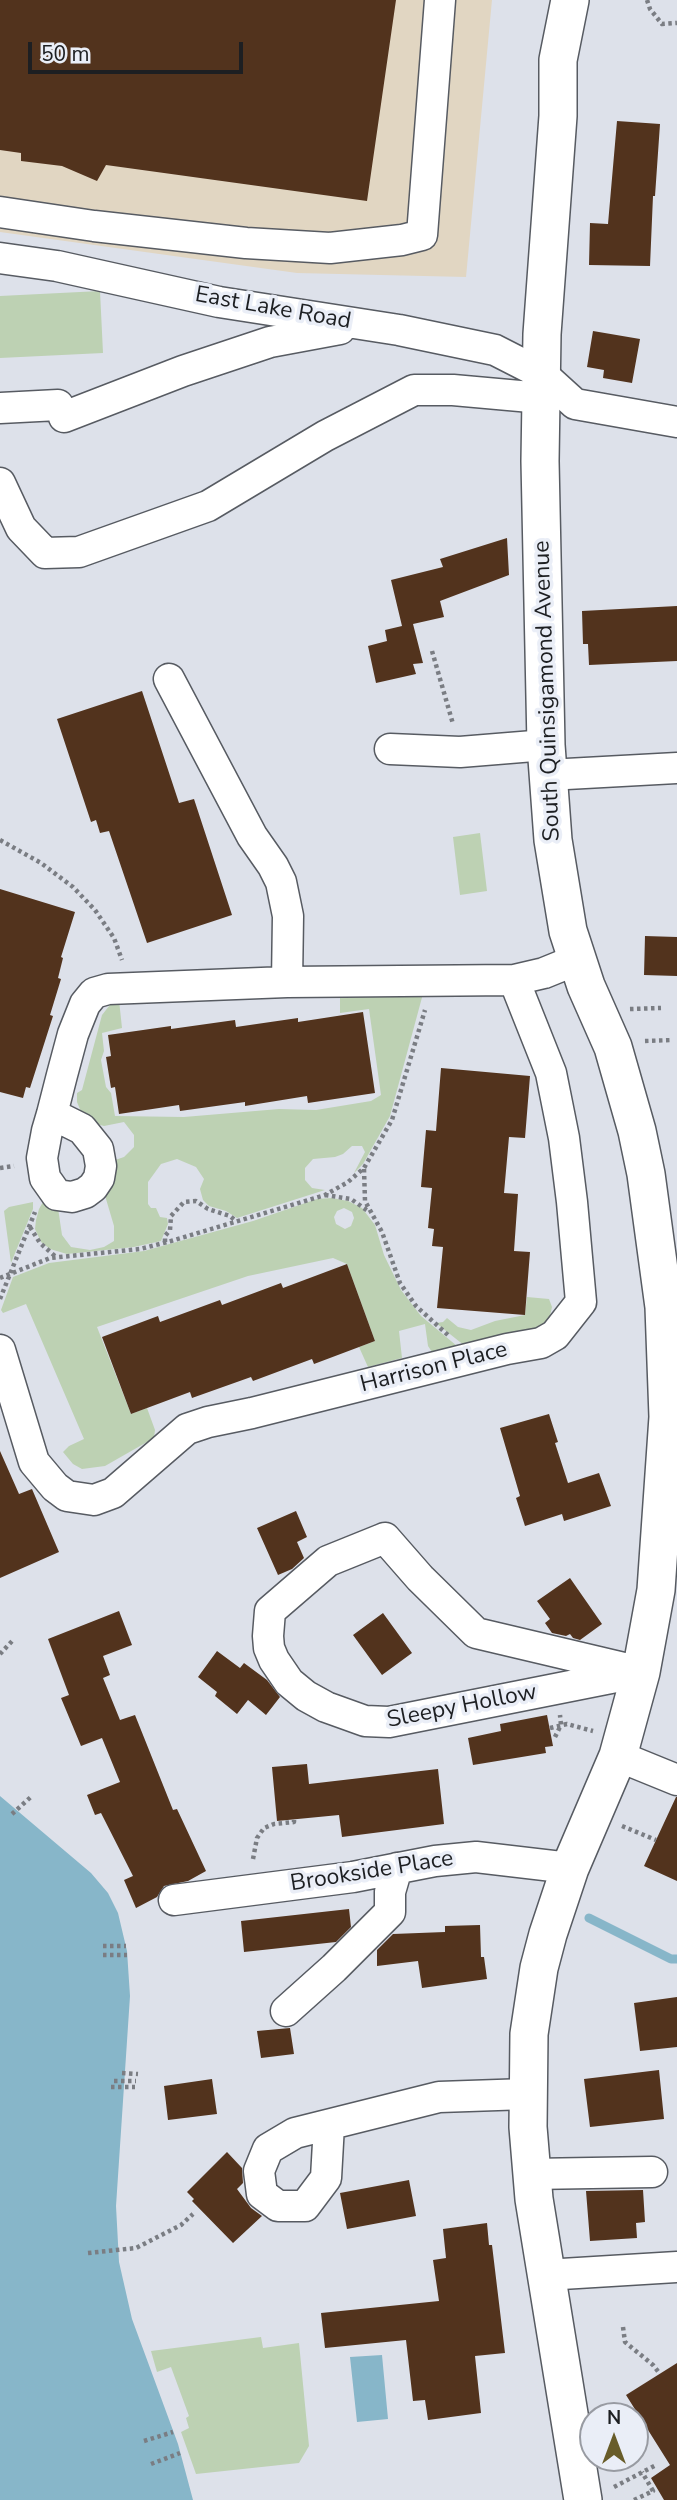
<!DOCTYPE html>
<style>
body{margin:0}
#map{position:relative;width:677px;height:2500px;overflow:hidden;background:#dde1ea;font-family:"Nunito Sans",sans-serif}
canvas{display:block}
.north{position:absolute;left:579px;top:2402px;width:70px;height:70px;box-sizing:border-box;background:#eaeef7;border:2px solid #989ba2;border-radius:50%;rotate:0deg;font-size:19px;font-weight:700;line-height:28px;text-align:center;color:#1d1f22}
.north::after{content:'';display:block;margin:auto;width:24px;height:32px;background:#685c29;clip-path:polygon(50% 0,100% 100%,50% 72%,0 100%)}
.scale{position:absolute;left:28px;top:42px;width:215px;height:32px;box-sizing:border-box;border:4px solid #1d1f22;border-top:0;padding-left:9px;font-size:21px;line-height:24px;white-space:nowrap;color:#1d1f22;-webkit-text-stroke:5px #eaeef7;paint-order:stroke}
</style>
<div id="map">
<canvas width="677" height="2500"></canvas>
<div class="north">N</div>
<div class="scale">50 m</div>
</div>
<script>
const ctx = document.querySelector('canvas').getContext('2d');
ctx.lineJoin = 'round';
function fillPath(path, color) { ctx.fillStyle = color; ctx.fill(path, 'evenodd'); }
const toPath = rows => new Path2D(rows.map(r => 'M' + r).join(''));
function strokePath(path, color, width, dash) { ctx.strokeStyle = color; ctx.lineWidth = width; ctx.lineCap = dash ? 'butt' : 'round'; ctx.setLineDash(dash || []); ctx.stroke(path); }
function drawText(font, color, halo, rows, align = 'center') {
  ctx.font = font + ' "Nunito Sans",sans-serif'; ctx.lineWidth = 7; ctx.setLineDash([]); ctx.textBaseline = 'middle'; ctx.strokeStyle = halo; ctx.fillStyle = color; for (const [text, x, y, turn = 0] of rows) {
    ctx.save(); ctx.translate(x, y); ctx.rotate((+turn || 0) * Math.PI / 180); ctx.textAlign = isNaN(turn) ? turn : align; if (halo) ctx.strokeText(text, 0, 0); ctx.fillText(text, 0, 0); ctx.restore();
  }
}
fillPath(toPath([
 [0,0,492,0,466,277,297,273,0,232]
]), '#e1d6c2');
fillPath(toPath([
 [100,291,103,353,0,358,0,296],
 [480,833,487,891,460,895,453,837],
 [340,987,424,990,390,1116,363,1164,354,1173,365,1152,362,1146,352,1146,343,1154,335,1157,313,1159,305,1168,305,1180,312,1188,325,1190,237,1218,226,1211,209,1206,203,1200,200,1189,204,1179,196,1167,177,1159,161,1164,148,1182,148,1204,151,1208,156,1208,160,1217,167,1218,168,1224,161,1241,134,1247,67,1254,50,1249,41,1242,35,1229,36,1220,39,1209,43,1202,48,1201,58,1208,62,1235,71,1247,90,1250,104,1247,114,1241,114,1226,106,1199,105,1187,113,1174,115,1160,124,1157,134,1147,134,1135,124,1122,104,1126,89,1122,82,1114,77,1102,77,1093,82,1090,102,1015,113,1001,119,1000,122,1028,102,1033,104,1051,101,1060,106,1087,111,1093,115,1116,184,1117,279,1109,316,1110,371,1101,381,1095,369,1009,340,1013],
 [332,1198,348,1201,362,1208,375,1225,384,1255,401,1290,421,1316,457,1346,432,1352,428,1346,425,1324,399,1331,402,1358,368,1367,359,1347,375,1341,347,1264,333,1258,248,1276,97,1327,131,1414,147,1408,155,1430,154,1438,105,1466,82,1469,73,1464,63,1452,69,1446,84,1439,26,1304,3,1313,1,1310,13,1277,49,1263,144,1251,253,1221,317,1199],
 [344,1208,352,1212,354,1218,351,1226,345,1229,336,1224,334,1217,337,1211],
 [33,1202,33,1209,11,1263,4,1211,9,1207],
 [527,1297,549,1299,552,1307,549,1320,537,1331,465,1346,436,1323,443,1322,447,1318,458,1327,471,1330,495,1321,525,1315],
 [261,2337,263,2348,299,2343,309,2446,299,2463,196,2474,181,2432,189,2428,186,2418,189,2416,171,2367,157,2372,151,2351]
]), '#bdd1b3');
fillPath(toPath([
 [0,1796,91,1873,108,1893,118,1913,127,1951,130,1996,116,2206,119,2262,132,2319,178,2444,193,2500,0,2500],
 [382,2355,388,2419,357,2422,350,2357]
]), '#87b6c9');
strokePath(toPath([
 [589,1918,671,1959,677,1959]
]), '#87b6c9', 9);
fillPath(toPath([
 [0,0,396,0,367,201,106,165,97,181,62,166,21,161,21,153,0,150],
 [617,121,660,124,655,196,653,196,650,266,589,265,590,223,608,224],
 [593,331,640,339,632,383,603,378,604,370,587,367],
 [507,538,509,575,440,601,444,617,413,624,423,663,413,664,416,674,376,683,368,646,387,641,385,630,402,626,391,580,443,567,440,559],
 [677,606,677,661,589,665,588,644,583,644,582,611],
 [142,691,179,803,194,799,232,915,147,943,109,831,100,833,96,820,91,822,57,719],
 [0,889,75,912,61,957,63,958,58,978,61,979,50,1015,53,1016,30,1088,26,1087,23,1098,0,1092],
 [645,936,677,937,677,976,644,975],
 [363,1012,375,1093,308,1103,307,1096,245,1106,245,1102,180,1111,179,1105,119,1114,115,1087,111,1088,106,1057,111,1056,108,1035,171,1026,171,1029,235,1020,236,1027,298,1018,298,1022],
 [441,1068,530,1076,525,1138,509,1137,504,1193,518,1194,514,1251,530,1252,525,1315,437,1308,443,1247,432,1246,434,1229,428,1228,432,1188,421,1187,426,1130,436,1131],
 [347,1264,375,1341,314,1364,312,1359,253,1381,251,1377,192,1398,190,1392,131,1414,102,1337,158,1316,160,1322,220,1300,222,1305,281,1283,283,1288],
 [549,1414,558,1442,555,1443,568,1483,599,1473,611,1506,564,1521,562,1514,525,1526,516,1498,520,1496,500,1428],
 [0,1451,19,1494,32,1489,59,1552,0,1578],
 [296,1511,307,1537,297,1542,304,1558,292,1569,278,1575,257,1528],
 [570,1578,602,1624,580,1640,573,1638,570,1634,566,1636,552,1633,545,1623,550,1619,537,1601],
 [119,1611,132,1645,103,1656,110,1675,103,1678,120,1720,135,1715,173,1810,177,1809,206,1871,188,1881,164,1886,157,1897,136,1908,124,1880,133,1876,101,1813,95,1815,87,1795,120,1782,102,1738,81,1746,61,1698,69,1695,48,1639],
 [383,1613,412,1653,382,1675,353,1635],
 [217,1651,240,1668,244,1663,267,1680,280,1697,266,1715,248,1700,237,1714,215,1696,217,1692,198,1677],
 [547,1715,553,1746,545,1747,546,1753,473,1765,468,1738,501,1731,500,1724],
 [307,1764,309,1784,438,1769,444,1824,342,1837,339,1815,277,1821,272,1767],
 [676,1797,677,1797,677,1881,644,1866],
 [349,1909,351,1927,336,1942,244,1952,241,1921],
 [480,1925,481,1957,484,1957,487,1979,422,1988,418,1961,377,1966,377,1950,393,1934,445,1932,445,1926],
 [677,1997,677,2047,640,2051,634,2003],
 [290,2028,294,2054,261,2058,257,2031],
 [659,2070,664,2119,590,2127,584,2079],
 [212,2079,217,2114,168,2120,164,2086],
 [227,2152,242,2168,243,2183,237,2189,251,2208,262,2216,233,2243,192,2201,194,2199,187,2192],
 [409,2180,416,2216,347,2229,340,2193],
 [643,2190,645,2222,636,2223,637,2238,590,2241,586,2191],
 [487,2223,489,2245,492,2245,505,2353,475,2356,481,2413,428,2420,425,2400,413,2401,406,2340,325,2348,321,2313,439,2301,433,2260,446,2258,443,2229],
 [677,2363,677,2500,664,2500,651,2478,670,2465,626,2395]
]), '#52331d');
const minor = toPath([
 [0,212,94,226,246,243,330,248,402,240,422,235,440,0],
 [0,258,57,266,219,302,399,330,495,350,542,374,575,404,677,422],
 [0,408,58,405],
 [64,417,183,371,270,342,340,329],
 [0,483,21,528,45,553,79,552,208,506,325,436,414,390,453,390,542,398],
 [169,679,252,836,273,866,281,882,288,916,287,982,514,980,544,973,576,960],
 [390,749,460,752,546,745],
 [548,775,677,768],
 [52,1114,82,1129,98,1149,101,1166,99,1178,93,1187,85,1193,72,1197,57,1195,45,1178,42,1158,47,1131,52,1114,62,1075,73,1034,85,1004,94,993,108,989,287,982],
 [0,1350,34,1462,55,1487,67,1496,94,1500,113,1493,187,1429,208,1422,252,1413,507,1349,541,1343,555,1335,581,1302,572,1202,564,1138,551,1073,514,980],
 [385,1538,420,1578,476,1633,641,1672,389,1722,365,1721,326,1707,306,1696,289,1682,274,1660,269,1648,268,1636,270,1611,328,1561,385,1538],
 [618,1756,677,1780],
 [174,1900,353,1877,435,1861,476,1857,570,1868],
 [286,2011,334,1968,390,1912,390,1892,397,1868],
 [329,2125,326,2178,305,2206,278,2206,262,2194,259,2171,268,2149,295,2133,439,2097,527,2094],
 [531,2174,652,2172],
 [545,2275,677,2267]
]);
const major = toPath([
 [570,0,558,60,558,116,542,334,540,461,546,745,553,840,568,931,586,986,613,1047,637,1131,646,1174,664,1307,668,1417,656,1590,641,1672,618,1756,570,1868,548,1934,539,1968,529,2034,528,2127,534,2199,583,2500]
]);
strokePath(minor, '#575b62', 33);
strokePath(major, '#575b62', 40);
strokePath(toPath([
 [647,0,650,9,662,24,677,23],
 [432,651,453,724],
 [0,840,41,863,73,887,95,910,114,938,122,960],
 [630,1009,661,1008],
 [645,1041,673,1040],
 [0,1168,14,1166],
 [364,1169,365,1201,382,1232,400,1283,416,1306,449,1336],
 [325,1195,351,1199,368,1211],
 [30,1227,40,1243,56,1257],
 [165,1242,165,1236,170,1230,171,1216,184,1202,196,1201,208,1209,230,1216,236,1221],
 [0,1278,50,1258,140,1249,171,1241,325,1195,348,1182,364,1168,392,1120,425,1010],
 [0,1299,35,1212],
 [0,1654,14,1639],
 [550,1728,567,1724,593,1731],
 [555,1737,561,1725,560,1715],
 [12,1814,32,1796],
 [622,1826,656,1840],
 [253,1859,257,1838,264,1828,274,1824,294,1822,294,1820],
 [103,1946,126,1946],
 [103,1955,127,1955],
 [122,2073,138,2074],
 [114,2081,136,2081],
 [111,2087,135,2087],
 [88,2253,136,2248,181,2225,193,2214],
 [623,2327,625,2342,653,2365,660,2374],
 [623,2416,635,2410],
 [144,2441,173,2432],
 [151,2464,180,2453],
 [614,2487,656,2465],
 [634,2500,653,2491,642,2472]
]), '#7a7d83', 4.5, [3.5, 3.5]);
strokePath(minor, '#fff', 30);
strokePath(major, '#fff', 37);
drawText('23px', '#1d1f22', '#eaeef7', [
 ["East Lake Road",273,309,10],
 ["South Quinsigamond Avenue",548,691,-92],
 ["Harrison Place",434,1368,-14],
 ["Sleepy Hollow",462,1707,-11],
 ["Brookside Place",372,1872,-9]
]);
</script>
